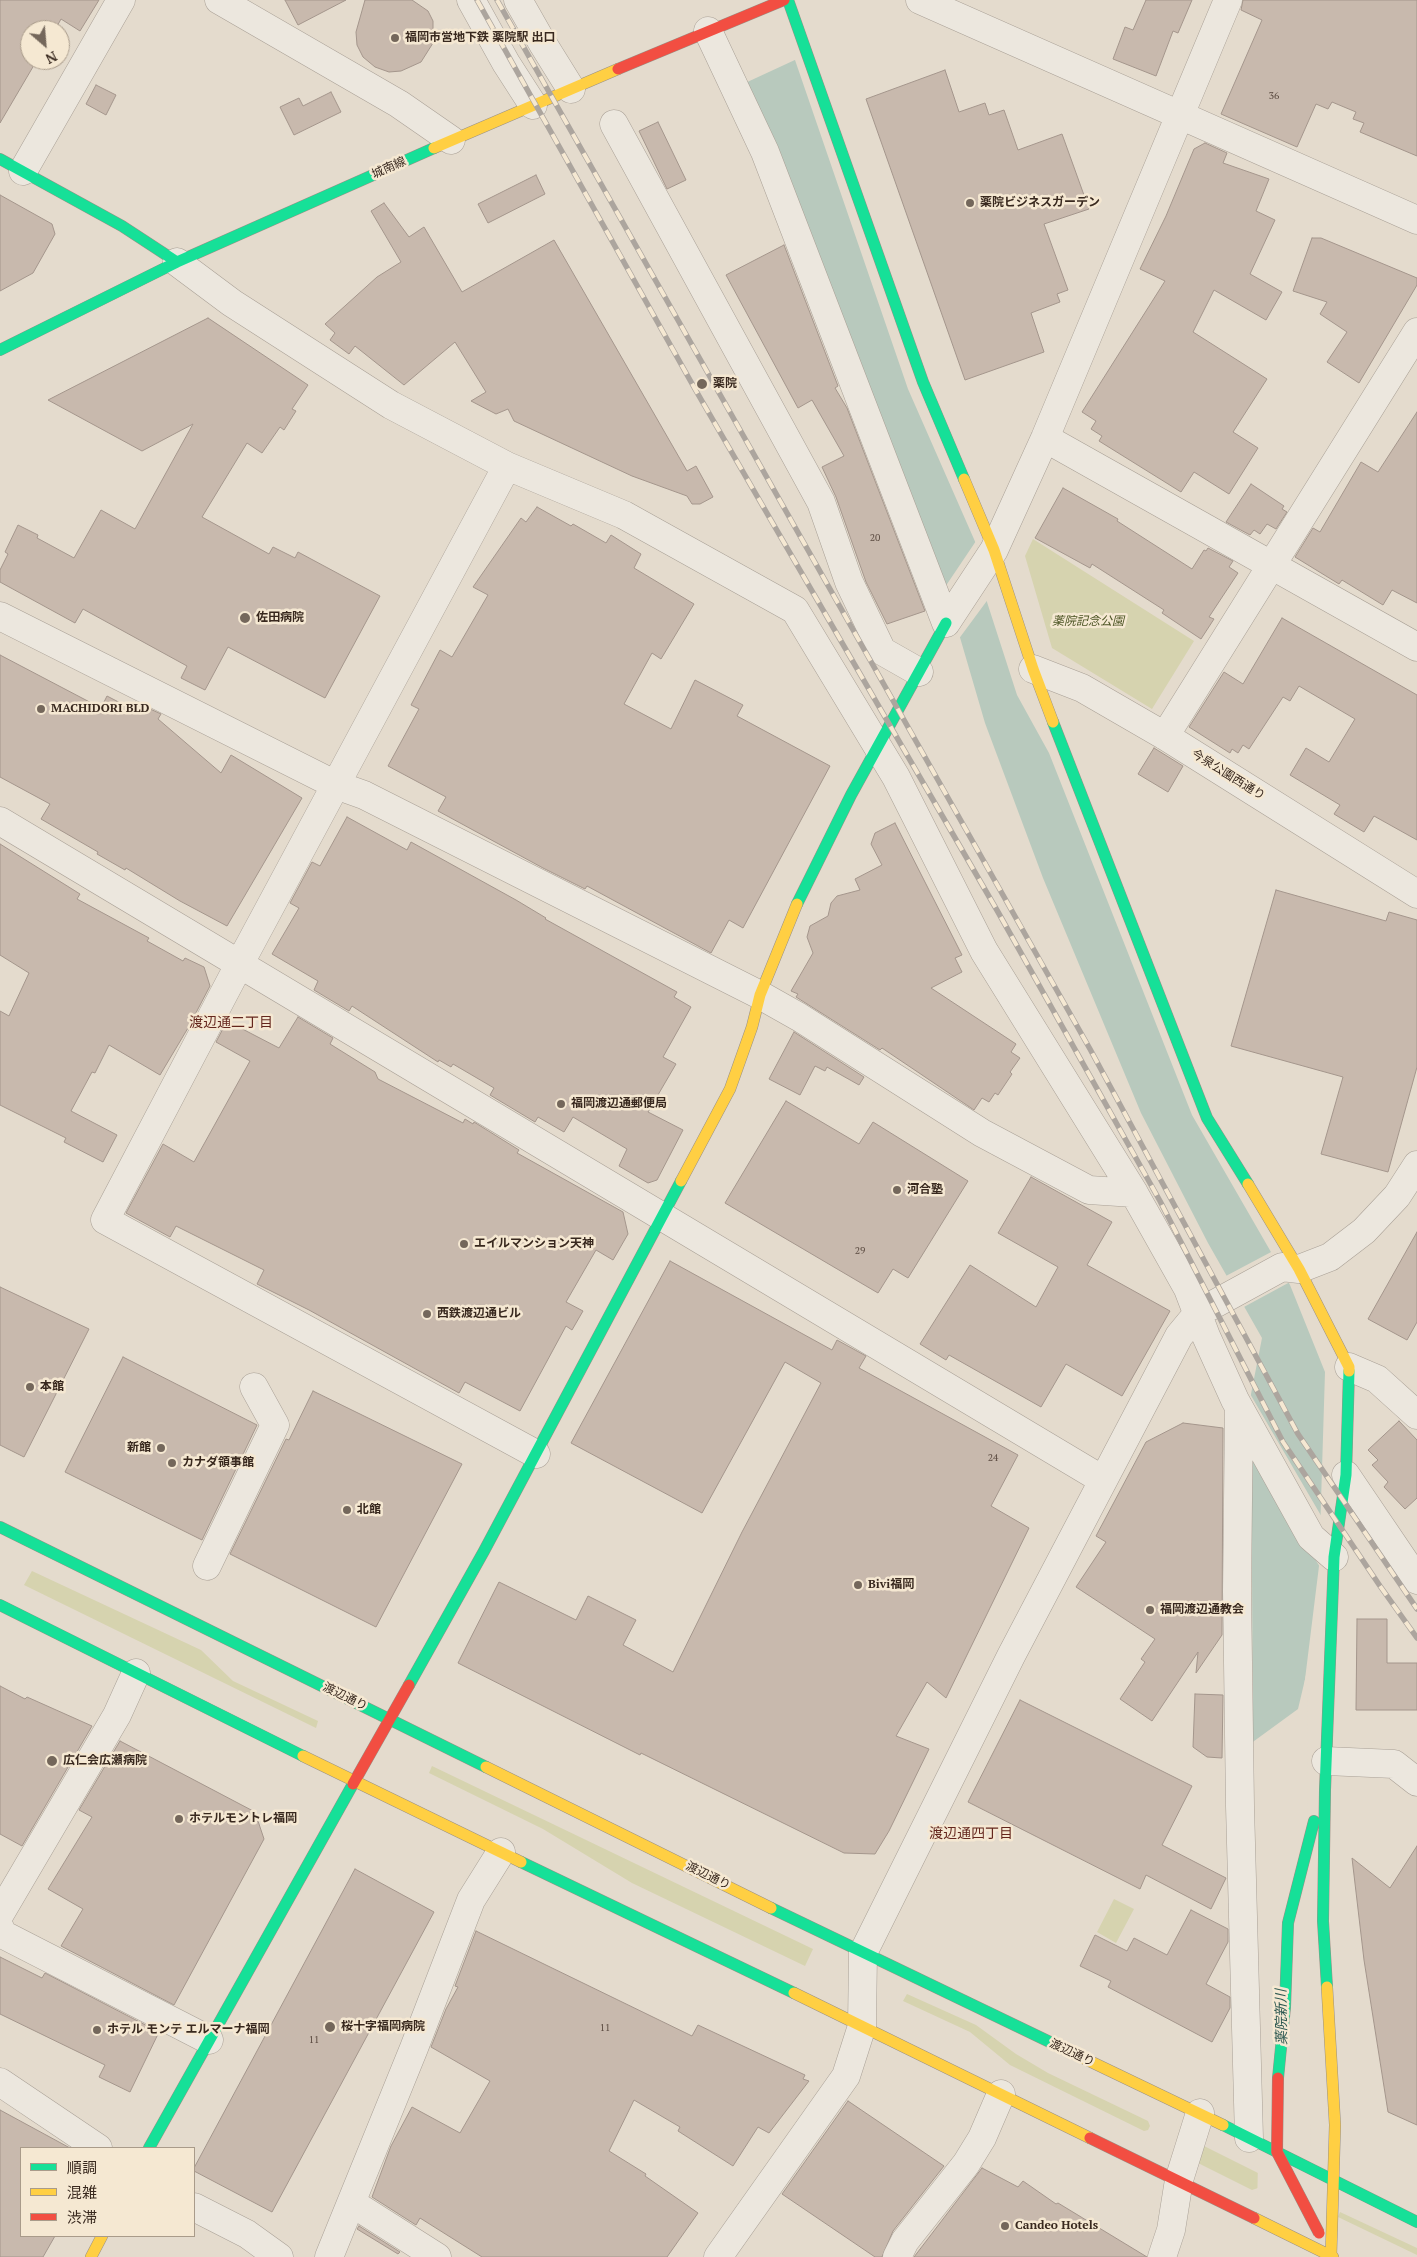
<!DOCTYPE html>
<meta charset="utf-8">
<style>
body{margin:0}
#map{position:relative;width:1417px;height:2257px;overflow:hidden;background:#e4dbcd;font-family:"PT Serif","Noto Sans JP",serif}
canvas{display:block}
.legend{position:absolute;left:20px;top:2147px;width:175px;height:90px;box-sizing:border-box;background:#f5e8d2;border:1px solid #a99b8a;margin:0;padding:6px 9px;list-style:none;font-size:15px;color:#38281e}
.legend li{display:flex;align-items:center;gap:10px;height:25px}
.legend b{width:25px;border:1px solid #a99b8a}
.north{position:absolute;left:20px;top:20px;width:50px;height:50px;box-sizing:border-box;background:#f5e8d2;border:1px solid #a99b8a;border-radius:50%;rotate:153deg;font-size:14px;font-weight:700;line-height:20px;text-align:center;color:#38281e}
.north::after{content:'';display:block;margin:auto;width:18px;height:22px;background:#74675b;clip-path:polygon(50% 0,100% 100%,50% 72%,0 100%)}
</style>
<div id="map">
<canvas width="1417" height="2257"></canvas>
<ul class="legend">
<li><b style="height:6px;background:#16e098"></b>順調</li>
<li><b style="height:6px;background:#ffcf43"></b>混雑</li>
<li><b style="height:6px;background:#f24e42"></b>渋滞</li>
</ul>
<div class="north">N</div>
</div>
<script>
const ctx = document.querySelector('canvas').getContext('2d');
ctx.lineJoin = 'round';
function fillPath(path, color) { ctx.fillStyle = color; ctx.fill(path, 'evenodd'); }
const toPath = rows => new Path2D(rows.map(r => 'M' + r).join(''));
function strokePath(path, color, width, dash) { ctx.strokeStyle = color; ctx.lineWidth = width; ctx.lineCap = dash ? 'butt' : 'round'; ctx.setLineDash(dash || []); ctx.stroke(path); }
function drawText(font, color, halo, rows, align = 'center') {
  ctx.font = font + ' "PT Serif","Noto Sans JP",serif'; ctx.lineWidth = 5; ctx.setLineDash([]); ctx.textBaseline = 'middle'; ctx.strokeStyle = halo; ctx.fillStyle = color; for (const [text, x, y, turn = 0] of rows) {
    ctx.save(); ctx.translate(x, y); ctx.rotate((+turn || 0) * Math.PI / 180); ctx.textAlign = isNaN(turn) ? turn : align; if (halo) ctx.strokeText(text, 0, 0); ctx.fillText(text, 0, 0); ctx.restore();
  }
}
fillPath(toPath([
 [1033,539,1194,641,1152,709,1052,648,1025,556],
 [32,1571,201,1650,233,1681,318,1721,316,1728,24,1585],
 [432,1766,813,1949,805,1966,632,1883,543,1829,429,1773],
 [1114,1899,1134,1909,1116,1943,1097,1932],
 [907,1994,976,2025,1016,2054,1048,2073,1148,2121,1150,2126,1148,2130,1144,2131,1010,2065,970,2032,903,2001],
 [1198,2143,1262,2175,1264,2186,1252,2190,1194,2161],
 [1340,2212,1417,2248,1417,2255,1338,2217]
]), '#d6d3af');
fillPath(toPath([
 [771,0,795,60,908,389,977,546,987,602,1017,695,1049,753,1192,1115,1290,1285,1325,1372,1319,1566,1263,2019,1253,1756,1251,1394,1262,1338,1208,1243,1141,1113,1043,878,985,723,947,593,745,83]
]), '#b8c9bd');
fillPath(toPath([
 [706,0,773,0,797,59,743,84],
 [976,541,989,598,958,640,943,590],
 [1273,1251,1290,1282,1242,1308,1224,1277],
 [1249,1392,1323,1519,1321,1569,1248,1443],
 [1311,1654,1307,1686,1311,2257,1256,2257,1261,2019,1250,1744,1298,1709]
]), '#e4dbcd');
const building = toPath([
 [0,0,99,0,80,31,61,19,55,30,30,30,30,60,37,60,0,123,0,0],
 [285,0,346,0,298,25,285,0],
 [365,0,412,0,428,11,433,21,433,43,421,62,401,71,389,72,375,67,363,57,357,45,356,32,365,0],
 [1146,0,1192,0,1178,33,1173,31,1156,76,1113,59,1125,27,1133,30,1146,0],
 [1243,0,1417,0,1417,156,1360,132,1364,123,1353,119,1356,112,1332,102,1328,109,1316,104,1297,147,1221,114,1262,20,1241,10,1243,0],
 [945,70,959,112,985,103,989,115,1004,110,1018,150,1062,134,1089,209,1044,224,1068,290,1057,294,1060,302,1031,313,1044,352,965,380,866,99,945,70],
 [96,85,116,95,106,115,86,104,96,85],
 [331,92,341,112,294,135,280,107,299,98,303,106,331,92],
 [658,122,686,180,667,189,639,131,658,122],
 [1205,143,1227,153,1223,163,1269,179,1256,211,1275,220,1250,274,1282,292,1266,320,1214,290,1193,332,1267,379,1233,432,1258,448,1229,494,1194,472,1181,492,1099,441,1102,436,1091,429,1096,421,1082,412,1165,281,1140,269,1166,216,1194,149,1205,143],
 [536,175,545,194,488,223,478,204,536,175],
 [0,195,52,224,55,234,33,273,0,291,0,195],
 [384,203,409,237,424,227,462,292,554,240,687,471,696,466,713,497,700,504,692,504,687,496,632,476,514,421,508,409,496,414,471,401,486,392,455,342,404,385,355,346,349,354,330,340,335,333,325,324,377,277,401,262,371,211,384,203],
 [1312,238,1321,238,1417,278,1417,285,1359,383,1327,362,1347,332,1320,314,1327,302,1293,291,1312,238],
 [784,245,838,386,835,388,847,408,925,611,887,624,866,582,836,497,822,467,844,456,812,400,798,408,726,275,784,245],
 [208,318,308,385,292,409,296,411,284,430,280,427,262,453,247,443,202,517,269,554,273,547,295,558,298,552,380,596,325,698,228,647,205,690,181,678,187,666,83,609,75,623,0,582,0,570,8,554,5,552,18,525,38,535,37,538,74,558,101,510,135,529,193,424,142,451,48,400,208,318],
 [1417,412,1417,603,1392,590,1383,605,1342,580,1339,584,1295,557,1313,528,1320,532,1361,462,1378,472,1417,412],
 [1251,484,1284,506,1282,509,1287,512,1276,529,1267,524,1260,534,1254,530,1250,535,1226,522,1251,484],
 [1063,488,1118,519,1117,521,1192,569,1204,550,1206,551,1208,548,1233,561,1229,567,1238,573,1209,617,1214,619,1201,639,1162,613,1164,610,1092,564,1090,568,1035,538,1063,488],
 [537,507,571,526,573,524,606,543,611,535,641,554,634,568,694,604,661,659,652,653,624,704,671,729,695,680,743,705,737,716,830,766,743,928,729,920,711,953,587,886,585,889,543,868,438,811,446,797,388,766,419,709,411,705,440,650,452,657,488,595,473,587,521,518,526,522,537,507],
 [1282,618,1417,695,1417,840,1374,816,1364,832,1334,814,1340,805,1290,775,1306,748,1329,762,1355,719,1299,686,1290,701,1283,697,1249,749,1243,745,1238,753,1232,749,1230,753,1189,727,1224,672,1243,684,1282,618],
 [0,655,101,708,107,696,132,709,135,702,161,714,158,719,221,773,231,755,302,798,227,926,180,901,126,868,125,870,97,854,98,852,41,819,50,804,0,777,0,655],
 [1154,748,1183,766,1168,792,1138,774,1154,748],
 [347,817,407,850,411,842,516,900,546,918,545,919,677,992,674,997,691,1007,663,1057,676,1064,648,1112,683,1130,657,1180,648,1183,619,1166,627,1149,573,1117,564,1132,538,1117,535,1122,490,1095,494,1088,453,1064,451,1067,439,1060,438,1062,352,1006,349,1011,314,990,318,981,272,954,299,908,290,903,312,862,320,866,347,817],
 [895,823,962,955,955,958,962,972,931,988,1016,1044,1011,1052,1020,1058,1010,1072,1012,1074,998,1095,995,1093,989,1102,982,1098,974,1110,882,1048,880,1050,796,997,798,994,791,991,813,953,807,937,810,926,828,916,831,903,837,896,860,890,855,879,882,865,871,844,875,833,895,823],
 [0,844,80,894,77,899,149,938,147,941,183,961,185,958,204,967,210,986,188,1028,160,1075,109,1045,95,1073,92,1072,71,1111,117,1135,103,1162,64,1142,66,1138,0,1105,0,1011,9,1016,29,973,0,955,0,844],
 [1276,890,1386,921,1389,912,1417,920,1417,1067,1388,1172,1321,1154,1343,1077,1231,1046,1276,890],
 [298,1017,333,1038,330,1044,375,1072,378,1079,463,1123,465,1119,473,1124,474,1122,519,1150,517,1153,623,1212,628,1234,613,1260,596,1250,566,1302,583,1311,572,1330,566,1326,520,1411,465,1382,459,1393,309,1310,257,1284,264,1270,176,1226,170,1237,126,1213,163,1144,194,1162,250,1061,216,1042,227,1021,279,1048,298,1017],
 [794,1032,864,1077,859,1085,827,1067,825,1071,815,1066,800,1095,769,1079,794,1032],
 [786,1101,859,1144,873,1122,968,1181,908,1278,893,1269,878,1293,725,1203,786,1101],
 [1031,1177,1112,1222,1087,1265,1170,1311,1122,1396,1066,1364,1041,1407,949,1355,946,1360,920,1344,970,1265,1036,1307,1058,1267,998,1233,1031,1177],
 [1417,1232,1417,1322,1407,1340,1368,1319,1417,1232],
 [670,1261,832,1350,837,1340,866,1356,859,1368,1018,1455,991,1506,1029,1528,946,1698,927,1682,896,1736,929,1749,889,1831,875,1854,844,1853,641,1753,640,1755,458,1663,499,1582,576,1620,588,1596,636,1620,623,1645,673,1672,742,1532,821,1383,785,1362,702,1513,571,1443,670,1261],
 [0,1287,89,1329,24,1457,0,1445,0,1287],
 [123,1357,257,1425,202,1540,65,1472,123,1357],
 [313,1391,462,1464,376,1627,230,1554,286,1439,289,1440,313,1391],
 [1399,1421,1417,1440,1417,1498,1405,1509,1384,1487,1388,1482,1372,1465,1378,1460,1368,1450,1399,1421],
 [1183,1423,1223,1428,1222,1635,1196,1673,1198,1652,1152,1721,1120,1699,1145,1662,1141,1659,1155,1639,1076,1587,1106,1542,1096,1536,1146,1442,1183,1423],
 [1357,1619,1387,1619,1387,1663,1417,1663,1417,1710,1356,1710,1357,1619],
 [0,1686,25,1699,27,1697,92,1726,22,1846,0,1834,0,1686],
 [1195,1694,1223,1695,1222,1758,1207,1757,1193,1747,1195,1694],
 [1020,1700,1192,1786,1162,1845,1226,1878,1211,1909,1146,1875,1140,1889,968,1802,1020,1700],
 [120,1741,255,1812,264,1839,174,2005,61,1946,83,1909,48,1889,92,1817,79,1810,120,1741],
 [1417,1846,1417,2125,1388,2112,1364,1960,1352,1858,1390,1888,1417,1846],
 [355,1869,434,1912,272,2212,194,2171,194,2168,355,1869],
 [1191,1910,1228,1929,1228,1942,1206,1984,1230,1997,1230,2008,1212,2042,1108,1987,1111,1981,1080,1966,1095,1935,1127,1951,1134,1938,1167,1955,1191,1910],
 [476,1931,692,2036,698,2025,805,2075,803,2079,809,2081,769,2133,758,2127,733,2166,678,2131,680,2127,634,2100,609,2151,646,2174,645,2176,698,2213,667,2257,482,2257,420,2218,416,2225,372,2197,391,2146,412,2107,460,2133,490,2081,431,2047,446,2009,458,1987,455,1986,476,1931],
 [0,1957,42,1978,45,1973,159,2032,130,2092,99,2077,105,2065,0,2014,0,1957],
 [848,2101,944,2166,893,2231,882,2257,875,2257,782,2194,848,2101],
 [0,2110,70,2148,21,2148,21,2236,55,2236,43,2257,0,2257,0,2110],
 [982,2168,1018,2187,1023,2181,1056,2204,1058,2203,1147,2257,914,2257,982,2168],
 [359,2226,400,2252,398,2254,357,2229,359,2226]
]);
fillPath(building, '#c8b9ad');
strokePath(building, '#a4968c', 1);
const street = toPath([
 [219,0,399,104,451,140],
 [471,0,506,63,533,105],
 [518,0,543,44,571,89],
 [920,0,1417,220],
 [708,31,765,152,946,623],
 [614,124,821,502,849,582,882,651,919,672],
 [23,171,121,0],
 [177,262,232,303,391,405,507,466,624,515,795,610,896,777,984,951,1134,1193,1188,1289,1206,1336,1235,1400,1311,1537,1334,1557],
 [1045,438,1417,647],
 [507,466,240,963,105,1220,536,1454],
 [0,616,336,785,364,795,760,995,799,1017,982,1133,1089,1190,1134,1193],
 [946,623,994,550,1045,438,1228,0],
 [1033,669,1082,688,1165,736,1417,894],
 [1165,736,1417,332],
 [0,821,1103,1480],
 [1349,1367,1377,1379,1417,1415],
 [1239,1409,1237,1591,1240,1806,1249,2138],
 [1346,1475,1417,1580],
 [207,1566,275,1425,254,1387],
 [1326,1761,1394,1764,1417,1782],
 [0,1914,117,1715,136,1673],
 [0,1928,2,1934,209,2040],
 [0,2082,98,2148],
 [352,2203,437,2257],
 [194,2207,247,2234,279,2257],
 [329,2257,414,2048,471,1900,501,1852],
 [718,2257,846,2076,862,2026,863,1953,1011,1656,1179,1336,1198,1313,1282,1267,1299,1269,1330,1257,1364,1231,1397,1196,1417,1165],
 [897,2257,905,2241,966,2164,982,2138,1001,2094],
 [1162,2257,1171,2230,1179,2180,1200,2113]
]);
const fast = toPath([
 [788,0,923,382,964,479],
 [0,159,122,226,177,262],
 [0,350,177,262,434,148],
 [1053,722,1207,1118,1248,1184],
 [797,904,851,795,946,623],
 [0,1527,486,1767],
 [0,1605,303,1756],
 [409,1685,484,1551,681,1181],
 [521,1862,794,1993],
 [771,1908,1079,2056],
 [1327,1987,1323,1921,1325,1790,1334,1557,1346,1475,1349,1371],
 [1278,2078,1285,2007,1288,1923,1314,1821],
 [1223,2125,1417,2222],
 [149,2148,353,1784]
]);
const slow = toPath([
 [434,148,618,69],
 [964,479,994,550,1033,669,1053,722],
 [681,1181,730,1089,752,1027,760,995,797,904],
 [1248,1184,1299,1269,1349,1367,1349,1371],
 [303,1756,521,1862],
 [486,1767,771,1908],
 [1327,1987,1335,2125,1331,2256],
 [794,1993,1090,2138],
 [1079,2056,1223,2125],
 [1254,2218,1333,2257],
 [91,2257,102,2236]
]);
const jam = toPath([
 [618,69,784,0],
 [353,1784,409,1685],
 [1090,2138,1254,2218]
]);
strokePath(street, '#a9a096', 29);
strokePath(fast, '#999086', 12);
strokePath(slow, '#999086', 12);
strokePath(jam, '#999086', 12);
strokePath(street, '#ece7de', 28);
strokePath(fast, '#16e098', 11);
strokePath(slow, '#ffcf43', 11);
strokePath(jam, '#f24e42', 11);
const rail = toPath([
 [477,0,695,389,998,912,1160,1201,1283,1442,1380,1586,1417,1638],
 [497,0,1090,1049,1298,1434,1417,1609]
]);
strokePath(rail, '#aca59e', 5.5);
strokePath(rail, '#f5e8d2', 4, [11]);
const jamBridge = toPath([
 [1278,2078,1277,2152,1319,2233]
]);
strokePath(jamBridge, '#999086', 12, []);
strokePath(jamBridge, '#f24e42', 11);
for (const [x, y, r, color] of [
 [395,38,5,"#74675b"],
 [970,203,5,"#74675b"],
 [702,384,6,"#74675b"],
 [245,618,6,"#74675b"],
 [41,709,5,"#74675b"],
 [561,1104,5,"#74675b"],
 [897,1190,5,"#74675b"],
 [464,1244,5,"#74675b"],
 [427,1314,5,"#74675b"],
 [30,1387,5,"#74675b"],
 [161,1448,5,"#74675b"],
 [172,1463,5,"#74675b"],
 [347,1510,5,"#74675b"],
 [858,1585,5,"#74675b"],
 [1150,1610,5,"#74675b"],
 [52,1761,6,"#74675b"],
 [179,1819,5,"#74675b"],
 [330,2027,6,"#74675b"],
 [97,2030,5,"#74675b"],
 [1005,2226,5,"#74675b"]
]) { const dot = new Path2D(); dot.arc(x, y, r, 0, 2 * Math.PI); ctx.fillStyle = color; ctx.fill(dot); strokePath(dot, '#f5e8d2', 2); }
drawText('10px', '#5c4c42', null, [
 ["36",1274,96],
 ["20",875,538],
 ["29",860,1251],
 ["24",993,1458],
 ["11",605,2028],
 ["11",314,2040]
]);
drawText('bold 12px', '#38281e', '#f5e8d2', [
 ["福岡市営地下鉄 薬院駅 出口",405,38],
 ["薬院ビジネスガーデン",980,203],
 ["薬院",713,384],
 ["佐田病院",256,618],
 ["MACHIDORI BLD",51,709],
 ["福岡渡辺通郵便局",571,1104],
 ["河合塾",907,1190],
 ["エイルマンション天神",474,1244],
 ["西鉄渡辺通ビル",437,1314],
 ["本館",40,1387],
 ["新館",151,1448,"right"],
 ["カナダ領事館",182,1463],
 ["北館",357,1510],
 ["Bivi福岡",868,1585],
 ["福岡渡辺通教会",1160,1610],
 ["広仁会広瀬病院",63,1761],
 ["ホテルモントレ福岡",189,1819],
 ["桜十字福岡病院",341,2027],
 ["ホテル モンテ エルマーナ福岡",107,2030],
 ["Candeo Hotels",1015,2226]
], 'left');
drawText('12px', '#38281e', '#f5e8d2', [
 ["城南線",389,168,-24],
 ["今泉公園西通り",1228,775,32],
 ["渡辺通り",345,1697,26],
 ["渡辺通り",708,1876,26],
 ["渡辺通り",1072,2053,25]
]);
drawText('italic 12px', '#4c5424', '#f5e8d2', [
 ["薬院記念公園",1088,622]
]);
drawText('14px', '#64261d', '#f5e8d2', [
 ["渡辺通二丁目",231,1023],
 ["渡辺通四丁目",971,1834]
]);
drawText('italic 14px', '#2d5851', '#f5e8d2', [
 ["薬院新川",1282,2017,-91]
]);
</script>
